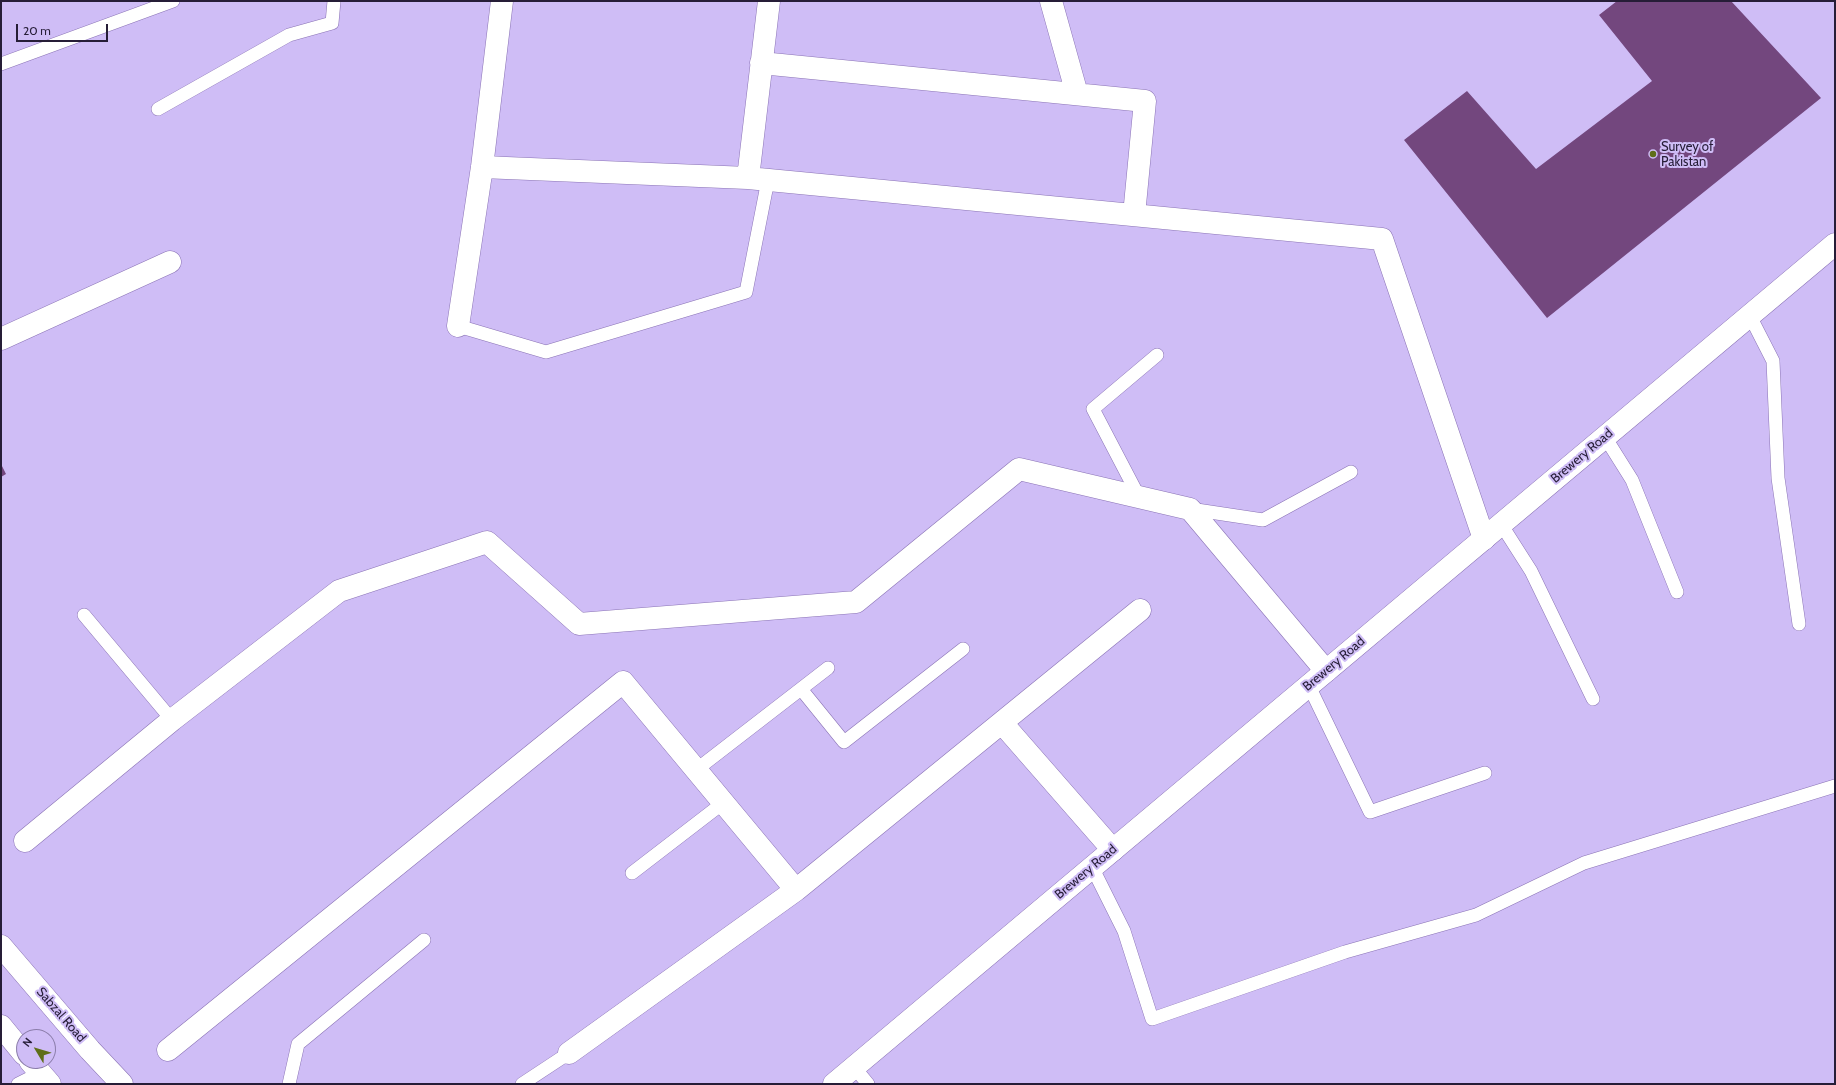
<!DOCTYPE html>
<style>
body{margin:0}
#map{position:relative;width:1836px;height:1085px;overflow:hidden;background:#cfbdf6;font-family:Cabin,sans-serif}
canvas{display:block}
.frame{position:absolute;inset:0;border:2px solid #261d37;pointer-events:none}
.north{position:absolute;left:16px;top:1029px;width:40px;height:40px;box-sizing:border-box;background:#cfbdf6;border:1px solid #8b7daa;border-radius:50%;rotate:308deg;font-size:11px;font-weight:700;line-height:16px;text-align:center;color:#261d37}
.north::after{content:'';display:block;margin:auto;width:14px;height:18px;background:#5f6e19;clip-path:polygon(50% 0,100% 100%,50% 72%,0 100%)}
.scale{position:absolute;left:16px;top:24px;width:92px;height:18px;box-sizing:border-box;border:2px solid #261d37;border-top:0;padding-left:5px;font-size:12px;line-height:14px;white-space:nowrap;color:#261d37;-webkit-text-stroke:3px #cfbdf6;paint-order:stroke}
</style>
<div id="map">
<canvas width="1836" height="1085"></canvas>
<div class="frame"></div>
<div class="north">N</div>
<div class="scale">20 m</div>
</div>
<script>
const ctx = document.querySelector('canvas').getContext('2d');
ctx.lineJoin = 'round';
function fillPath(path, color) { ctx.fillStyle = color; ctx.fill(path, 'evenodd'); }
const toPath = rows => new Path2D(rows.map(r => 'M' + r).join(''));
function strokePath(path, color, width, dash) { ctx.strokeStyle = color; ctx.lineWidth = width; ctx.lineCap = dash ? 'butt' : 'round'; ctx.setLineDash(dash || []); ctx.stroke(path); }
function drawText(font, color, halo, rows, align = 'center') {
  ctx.font = font + ' Cabin,sans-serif'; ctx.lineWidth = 4; ctx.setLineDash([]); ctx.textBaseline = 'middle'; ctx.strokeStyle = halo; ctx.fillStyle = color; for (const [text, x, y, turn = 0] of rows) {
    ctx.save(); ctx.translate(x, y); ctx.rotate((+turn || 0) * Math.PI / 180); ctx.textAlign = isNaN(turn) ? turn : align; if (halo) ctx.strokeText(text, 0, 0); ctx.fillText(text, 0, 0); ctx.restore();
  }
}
fillPath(toPath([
 [1617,1,1731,1,1821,98,1547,318,1404,140,1467,91,1536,169,1652,81,1599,15],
 [1,464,6,474,1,477]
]), '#73477e');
const lane = toPath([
 [1,64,173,1],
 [158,109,289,35,332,23,334,1],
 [1750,316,1773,361,1778,478,1799,624],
 [458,326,546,352,746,292,768,180],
 [1605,437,1632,480,1677,592],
 [1139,497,1093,409,1157,355],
 [1190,509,1263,520,1351,472],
 [1501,524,1531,571,1593,699],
 [84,615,172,720],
 [1309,686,1370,812,1485,773],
 [801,689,844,742,963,649],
 [696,770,828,668],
 [1092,867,1124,931,1152,1019,1345,952,1476,915,1584,863,1835,786],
 [632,873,723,803],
 [854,1067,868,1084],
 [18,1084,40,1073],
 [289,1084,298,1044,424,940],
 [522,1084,569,1053]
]);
const street = toPath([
 [1051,1,1077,94],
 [761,63,1145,101,1134,215],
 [482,167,748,178,1382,239,1484,539],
 [748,178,769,1],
 [458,326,482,167,502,1],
 [1,339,170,262],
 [1002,723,1113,850],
 [25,841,172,720,339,591,487,542,579,624,856,602,1019,469,1190,509,1326,671],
 [168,1050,623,682,796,890],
 [569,1053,796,890,1140,610]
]);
const secondary = toPath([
 [834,1084,1835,244]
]);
const primary = toPath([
 [1,946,90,1050,122,1084],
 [1,1026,24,1054],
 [30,1061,50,1084]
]);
strokePath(lane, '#8a73b5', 14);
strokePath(street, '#8a73b5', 23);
strokePath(secondary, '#8a73b5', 23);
strokePath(primary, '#8a73b5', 23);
strokePath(lane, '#fff', 13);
strokePath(street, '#fff', 22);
strokePath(secondary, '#fff', 22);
strokePath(primary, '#fff', 22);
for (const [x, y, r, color] of [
 [1653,154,4,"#5f6e19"]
]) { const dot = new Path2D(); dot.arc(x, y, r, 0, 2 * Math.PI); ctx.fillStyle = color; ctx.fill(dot); strokePath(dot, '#cfbdf6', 1.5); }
drawText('13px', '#261d37', '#cfbdf6', [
 ["Survey of",1661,147],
 ["Pakistan",1661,162]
], 'left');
drawText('13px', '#261d37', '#cfbdf6', [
 ["Brewery Road",1582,456,-40],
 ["Brewery Road",1334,664,-40],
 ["Brewery Road",1086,872,-40],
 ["Sabzal Road",61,1015,49]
]);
</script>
